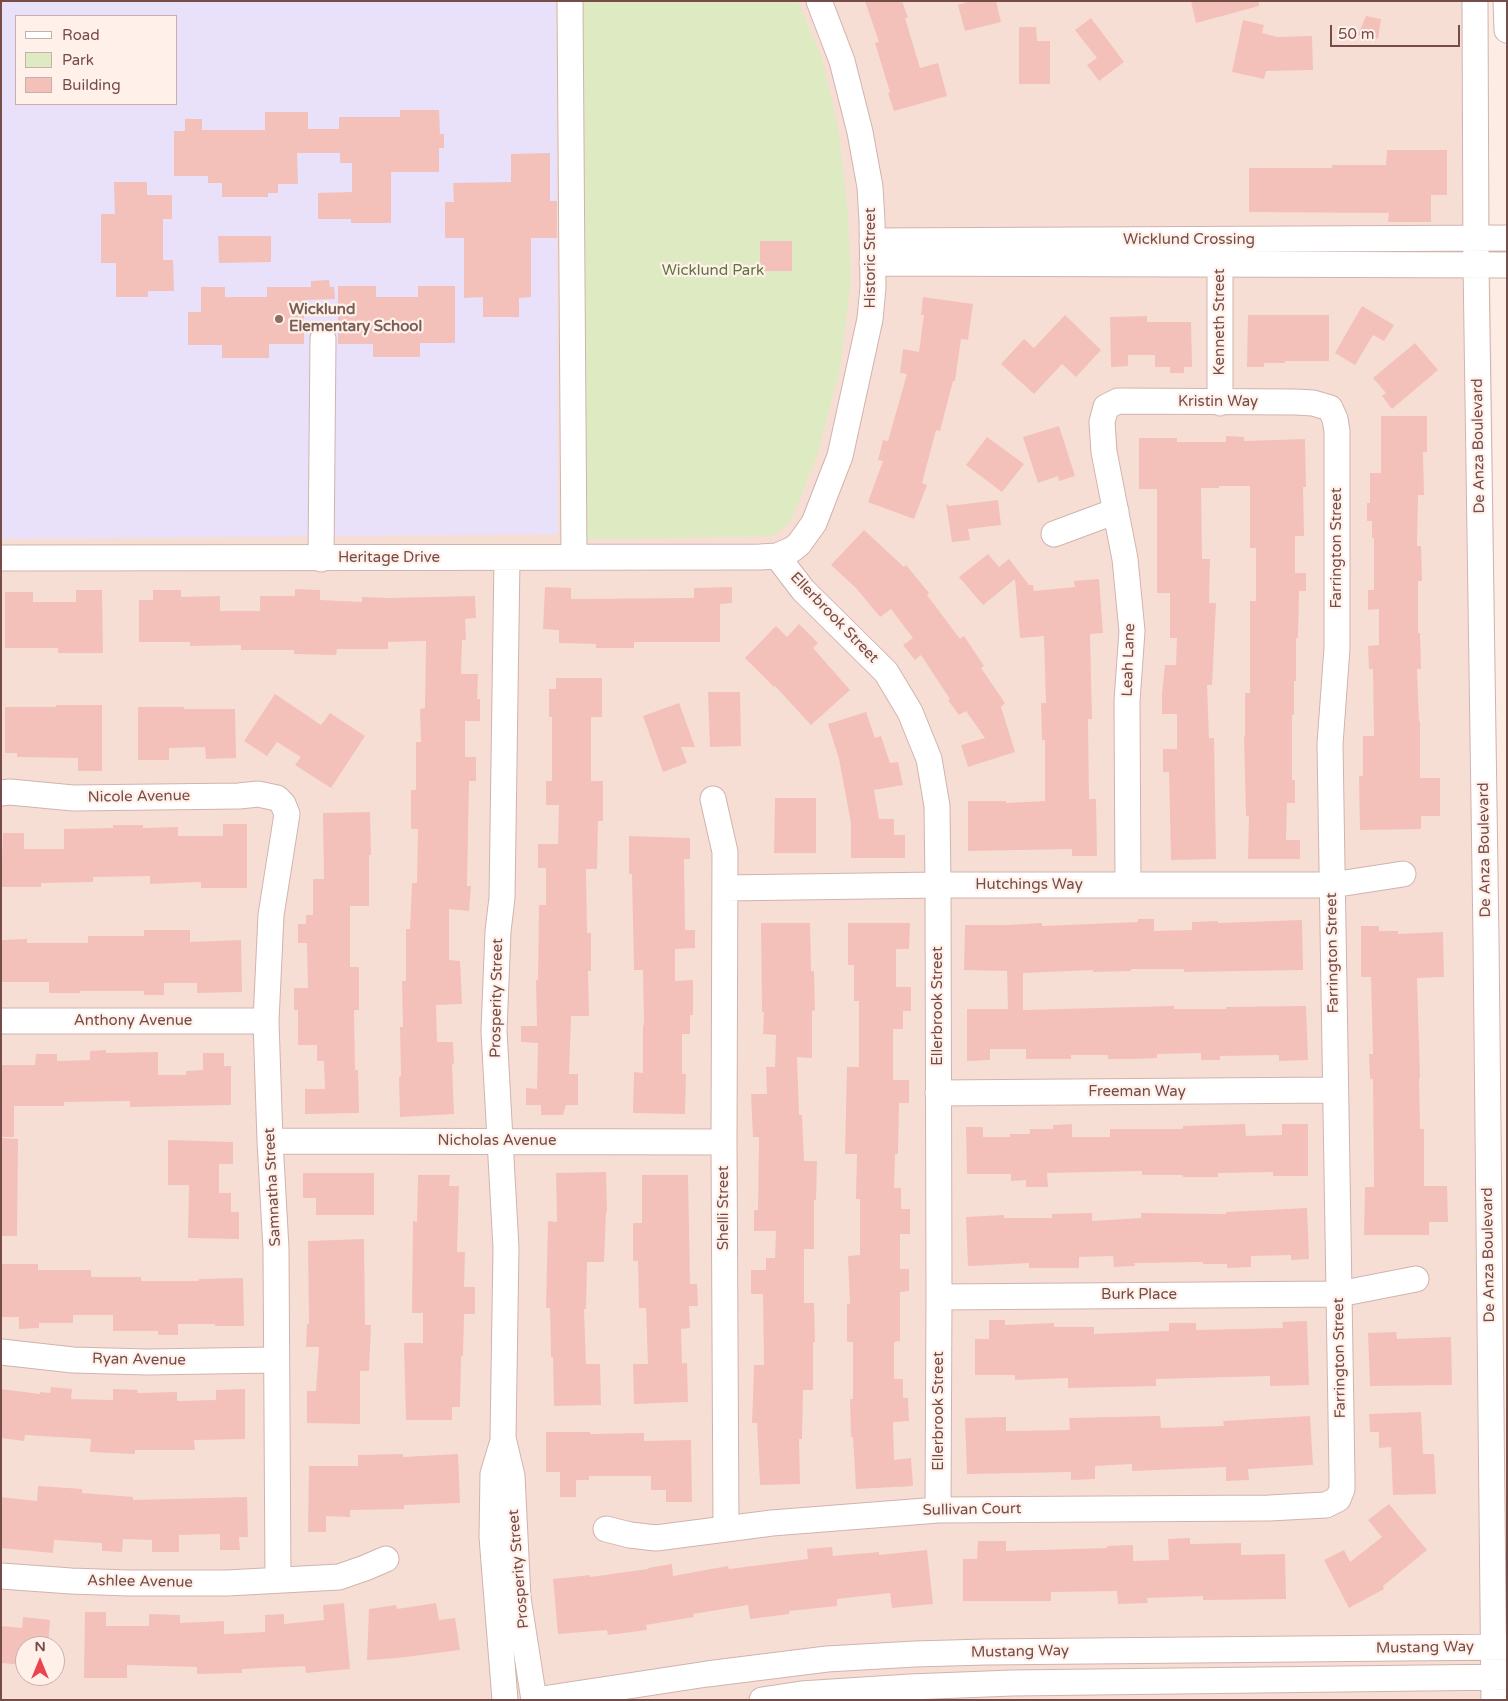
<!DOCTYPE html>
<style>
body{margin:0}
#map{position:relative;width:1508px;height:1701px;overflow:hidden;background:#fdece4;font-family:"Varela Round",sans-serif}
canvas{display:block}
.frame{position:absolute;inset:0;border:2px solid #764c49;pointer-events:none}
.legend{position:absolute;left:15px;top:15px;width:162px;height:90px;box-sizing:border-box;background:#fff1ea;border:1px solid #c8afaa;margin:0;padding:6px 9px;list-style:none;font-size:15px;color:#764c49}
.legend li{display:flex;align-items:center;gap:10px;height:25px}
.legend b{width:25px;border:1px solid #c8afaa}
.north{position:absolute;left:15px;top:1636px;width:50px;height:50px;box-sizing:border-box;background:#fff1ea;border:1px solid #c8afaa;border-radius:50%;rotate:0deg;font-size:14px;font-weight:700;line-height:20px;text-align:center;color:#764c49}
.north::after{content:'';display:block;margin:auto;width:18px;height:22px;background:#ea454f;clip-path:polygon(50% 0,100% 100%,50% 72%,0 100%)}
.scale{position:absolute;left:1330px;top:25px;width:130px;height:22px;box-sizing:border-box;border:2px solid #764c49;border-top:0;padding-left:6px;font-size:15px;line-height:18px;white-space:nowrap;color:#764c49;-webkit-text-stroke:4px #fff1ea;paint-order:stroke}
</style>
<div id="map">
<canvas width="1508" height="1701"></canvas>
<div class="frame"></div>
<ul class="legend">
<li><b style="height:6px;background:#fff"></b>Road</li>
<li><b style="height:14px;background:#deebc2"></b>Park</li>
<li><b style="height:14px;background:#f3c1ba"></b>Building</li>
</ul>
<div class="north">N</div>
<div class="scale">50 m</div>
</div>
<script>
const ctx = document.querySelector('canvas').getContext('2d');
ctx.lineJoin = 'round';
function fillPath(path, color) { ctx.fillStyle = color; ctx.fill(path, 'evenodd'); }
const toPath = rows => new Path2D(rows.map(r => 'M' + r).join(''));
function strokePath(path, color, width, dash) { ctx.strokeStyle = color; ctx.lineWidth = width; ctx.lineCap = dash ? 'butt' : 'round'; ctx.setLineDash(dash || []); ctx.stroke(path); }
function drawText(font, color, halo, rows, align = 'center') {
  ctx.font = font + ' "Varela Round",sans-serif'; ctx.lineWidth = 4.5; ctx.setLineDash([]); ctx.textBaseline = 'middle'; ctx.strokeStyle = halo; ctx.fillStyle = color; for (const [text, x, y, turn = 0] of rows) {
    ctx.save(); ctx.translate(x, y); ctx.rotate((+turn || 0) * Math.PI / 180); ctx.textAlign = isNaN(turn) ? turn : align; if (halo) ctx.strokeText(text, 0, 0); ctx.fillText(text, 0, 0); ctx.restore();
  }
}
fillPath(toPath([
 [1,1,1487,1,1507,1578,1507,1700,1,1700],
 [16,16,176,16,176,104,16,104],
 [25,1646,55,1646,55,1676,25,1676]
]), '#f7ded5');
fillPath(toPath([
 [1,1,556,1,558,534,1,539],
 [16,16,176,16,176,104,16,104]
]), '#e9e0f9');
fillPath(toPath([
 [574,1,798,1,822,59,838,127,848,211,851,281,840,369,818,453,791,521,773,536,575,540]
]), '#deebc2');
fillPath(toPath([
 [865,1,902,1,908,18,905,18,920,68,938,63,947,96,894,111,888,93,890,92,875,43,879,42],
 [970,1,996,1,1001,22,965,31,958,5],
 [1191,1,1259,1,1259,6,1196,23],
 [1366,16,1381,19,1378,39,1358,35],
 [1091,18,1124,62,1099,81,1087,65,1097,58,1075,30],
 [1243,20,1264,25,1262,33,1277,37,1312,36,1313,70,1266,71,1264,79,1232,72],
 [1019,27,1036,27,1037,41,1050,41,1050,84,1019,84],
 [400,110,439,110,440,134,444,134,444,148,439,148,439,172,391,172,391,223,351,223,351,219,318,219,318,193,352,192,352,163,340,163,340,153,297,153,298,184,278,184,278,193,268,193,268,197,222,197,222,183,208,183,208,176,174,176,174,131,185,131,185,119,202,119,202,130,265,130,265,112,308,112,308,129,339,129,339,117,400,117],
 [1387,150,1447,150,1447,195,1431,195,1431,222,1388,222,1389,213,1249,212,1249,168,1332,168,1332,165,1386,165],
 [550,153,550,201,557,201,557,238,531,238,531,297,519,298,519,317,483,317,483,297,464,298,464,238,445,238,445,202,454,202,453,183,511,182,511,154],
 [114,182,147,182,147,195,172,195,172,219,163,219,163,260,173,260,174,291,148,291,148,297,116,297,116,263,101,263,101,214,115,214],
 [218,236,271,236,271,262,219,263],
 [760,241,792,241,792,271,760,271],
 [329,280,330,287,334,287,335,299,304,300,304,344,269,344,269,358,222,358,222,345,188,345,188,312,201,312,201,287,225,287,225,297,267,297,267,287,311,287,311,281],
 [338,286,376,286,376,297,418,297,418,286,455,286,455,343,420,343,420,357,373,357,373,344,338,344],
 [923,297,973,304,968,340,961,339,955,381,953,381,940,431,936,430,922,483,927,485,914,519,868,502,883,461,878,460,883,440,888,441,907,374,900,373,903,349,919,352,924,315,921,315],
 [1362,306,1394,325,1384,341,1373,335,1355,365,1335,353],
 [1065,315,1101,350,1076,377,1062,364,1034,394,1001,364,1024,339,1034,348],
 [1248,315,1329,315,1329,361,1285,361,1285,363,1264,363,1264,367,1247,367],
 [1147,316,1147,322,1191,322,1192,367,1184,367,1184,373,1170,373,1170,367,1155,367,1155,355,1128,355,1128,366,1111,367,1110,317],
 [1415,343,1438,370,1392,409,1382,396,1386,393,1373,378],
 [1381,416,1427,416,1427,452,1423,452,1424,495,1418,495,1417,546,1421,546,1422,581,1418,581,1418,633,1420,633,1421,669,1417,669,1419,721,1420,721,1420,778,1440,778,1440,816,1421,816,1421,829,1360,830,1359,776,1363,776,1363,736,1374,736,1373,669,1369,669,1368,646,1379,645,1379,609,1368,610,1368,590,1374,590,1374,538,1372,538,1372,521,1367,521,1367,503,1370,503,1370,473,1381,473],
 [1059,426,1075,476,1059,481,1058,476,1038,483,1023,437],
 [1226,436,1244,437,1244,441,1305,439,1306,487,1303,487,1304,536,1295,536,1295,573,1306,573,1306,591,1299,591,1298,638,1296,638,1296,681,1294,681,1294,715,1292,715,1292,780,1295,780,1295,803,1287,803,1286,840,1300,840,1300,859,1248,859,1249,816,1246,816,1244,736,1245,736,1245,693,1250,693,1250,601,1256,601,1256,548,1250,548,1250,486,1219,486,1219,488,1201,488,1202,559,1210,559,1209,603,1216,603,1212,685,1207,685,1209,738,1214,738,1216,859,1171,860,1169,772,1163,772,1163,749,1177,749,1177,714,1162,714,1162,694,1165,665,1176,665,1177,638,1170,638,1170,593,1157,593,1157,489,1139,489,1139,438,1177,438,1177,442,1226,442],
 [987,437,1024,464,1002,492,966,465],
 [998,500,1001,525,968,529,970,540,952,542,946,503,949,506],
 [864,530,904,567,906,565,929,593,927,595,960,639,964,636,984,666,981,668,1005,703,1001,707,1015,752,968,767,961,745,985,738,966,711,959,715,948,700,950,699,921,655,915,660,903,645,913,638,891,609,880,617,856,588,831,565],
 [988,554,999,567,1009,559,1029,585,1033,585,1034,591,1075,587,1074,581,1099,579,1103,633,1090,634,1092,719,1088,719,1089,799,1096,799,1097,856,1072,856,1072,849,968,851,968,801,1006,801,1006,803,1045,801,1045,740,1042,740,1041,703,1046,703,1044,636,1020,638,1015,579,983,605,959,577],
 [545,587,571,588,571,599,694,598,694,588,732,587,732,603,720,604,720,642,634,642,634,648,596,648,596,644,559,643,559,630,543,629],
 [295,589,320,590,320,600,362,602,362,597,388,598,475,596,476,618,465,619,466,640,462,640,461,674,478,674,477,699,480,699,480,721,465,721,465,757,476,757,476,781,469,781,467,886,471,886,469,911,449,909,449,960,460,961,462,1004,436,1005,437,1042,453,1042,454,1064,452,1064,454,1114,400,1117,399,1077,401,1076,400,1027,403,1027,402,981,406,981,406,929,410,929,412,883,417,883,418,829,411,829,411,790,416,790,416,742,421,742,420,709,425,708,426,641,388,642,388,649,337,649,336,655,294,654,294,650,241,650,241,645,190,646,190,642,139,642,139,600,153,600,153,590,181,590,181,597,220,596,220,611,260,611,260,596,295,596],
 [76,590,102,590,103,653,58,653,58,648,5,648,5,592,33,592,33,602,76,602],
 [799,624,818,643,813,648,850,690,811,725,775,686,774,687,745,658,776,626,787,637],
 [556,678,602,678,602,717,591,717,591,781,603,781,603,821,598,821,597,869,586,869,587,933,591,933,591,971,588,971,589,1016,571,1016,569,1074,578,1074,578,1105,566,1105,563,1115,541,1115,541,1105,526,1105,526,1088,537,1089,538,1043,521,1042,521,1026,537,1026,536,980,538,980,539,905,546,905,546,868,538,868,538,844,558,844,559,805,546,805,546,781,552,781,552,717,549,717,549,689,556,689],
 [708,692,740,692,741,746,710,747],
 [275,694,321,725,330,713,365,736,331,788,295,765,301,757,277,742,267,756,244,741],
 [679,703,695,747,681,747,687,763,663,772,643,716],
 [56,705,102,705,102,771,78,771,78,758,17,757,17,753,5,753,5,707,56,707],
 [138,707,184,707,184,709,235,709,236,758,206,759,205,747,169,748,169,760,138,760],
 [866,712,875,738,881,736,890,763,898,762,903,785,874,790,879,819,894,819,894,835,905,835,905,858,851,858,851,823,839,759,828,724],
 [775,798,816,798,816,853,774,853],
 [370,812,371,855,369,855,369,906,350,906,350,967,359,967,359,1010,354,1010,355,1070,358,1070,359,1113,305,1114,305,1089,325,1089,324,1061,317,1061,317,1045,298,1045,298,1010,294,1010,294,988,308,988,307,943,298,943,298,924,306,924,306,915,313,915,313,879,324,879,323,813],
 [223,824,247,824,247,888,201,888,201,882,150,884,150,876,93,877,93,882,41,883,41,887,1,887,3,833,24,833,24,849,64,849,64,829,113,828,113,825,143,825,143,828,178,827,178,836,223,836],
 [629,836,690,838,690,859,684,859,685,930,695,930,695,948,675,949,675,981,693,980,693,1015,690,1015,690,1034,682,1034,682,1074,686,1074,685,1114,633,1113,634,1072,643,1073,643,1025,644,1025,643,970,634,970,632,874,629,874],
 [1138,919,1154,919,1154,931,1192,930,1192,922,1218,921,1218,923,1302,920,1303,970,1184,972,1184,969,1131,969,1131,971,1093,972,1093,970,1023,973,1023,1010,1174,1006,1174,1009,1226,1009,1226,1007,1306,1006,1308,1060,1279,1061,1279,1055,1220,1056,1220,1060,1201,1060,1201,1053,1157,1054,1157,1058,1133,1059,1108,1059,1108,1055,1071,1055,1071,1059,1026,1059,1026,1049,990,1049,990,1060,967,1061,967,1009,1008,1009,1007,971,964,970,965,925,1007,925,1042,923,1042,926,1138,922],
 [761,923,810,923,811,971,814,971,815,1010,812,1011,812,1058,797,1057,799,1115,802,1115,804,1161,817,1161,816,1200,814,1200,814,1249,804,1249,804,1303,814,1303,815,1342,813,1342,813,1390,803,1390,802,1439,799,1439,800,1484,760,1485,757,1423,752,1423,753,1398,754,1365,764,1365,763,1294,751,1294,751,1270,766,1270,766,1258,775,1258,776,1231,754,1231,754,1210,758,1210,759,1137,753,1137,751,1094,767,1094,766,1067,775,1067,776,1035,763,1034,764,1012,762,1012],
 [848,923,910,923,909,949,896,949,896,987,911,987,911,1011,903,1011,903,1029,893,1029,893,1080,909,1080,909,1103,899,1103,898,1154,895,1154,894,1188,901,1188,901,1209,910,1209,910,1234,900,1234,900,1269,909,1269,909,1291,900,1292,900,1341,894,1342,894,1379,903,1379,903,1398,908,1398,909,1421,893,1422,894,1460,911,1458,913,1486,856,1489,853,1437,851,1437,850,1399,853,1399,853,1342,847,1342,847,1304,850,1304,848,1256,860,1255,860,1199,856,1199,857,1154,845,1154,847,1067,859,1067,859,1001,854,1001,854,965,848,965],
 [1361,926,1379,926,1379,931,1398,931,1398,934,1443,932,1444,977,1417,978,1420,1078,1419,1078,1420,1129,1424,1129,1424,1186,1447,1186,1448,1222,1429,1222,1429,1235,1364,1235,1365,1187,1374,1187,1373,1079,1370,1079,1369,1054,1373,1054,1371,977,1361,977],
 [144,930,190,930,190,942,241,940,242,992,197,993,197,983,164,983,164,995,144,995,144,991,80,991,80,993,49,993,49,982,1,982,1,940,27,939,27,943,88,943,88,936,144,936],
 [106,1050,106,1053,158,1052,158,1075,186,1075,186,1071,203,1070,203,1053,224,1053,224,1066,231,1066,231,1105,130,1107,130,1101,64,1102,64,1106,14,1106,14,1137,1,1137,1,1065,35,1065,36,1054,57,1054,57,1061,90,1060,90,1051],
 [1072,1124,1072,1137,1110,1137,1110,1129,1183,1129,1183,1126,1245,1124,1246,1136,1282,1135,1282,1124,1308,1124,1308,1176,1273,1176,1273,1172,1218,1173,1218,1177,1183,1177,1183,1175,1142,1175,1142,1171,1047,1173,1048,1187,1026,1187,1026,1180,1011,1181,1011,1174,967,1174,966,1127,983,1127,983,1137,1010,1137,1010,1134,1030,1134,1030,1129,1053,1129,1053,1125],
 [1,1138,18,1139,17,1236,1,1236],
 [168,1140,233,1142,233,1164,219,1164,219,1193,231,1193,231,1212,239,1212,239,1239,188,1238,189,1185,168,1185],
 [606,1172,607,1212,606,1212,604,1262,587,1262,586,1309,584,1309,586,1364,600,1364,601,1405,554,1406,553,1357,551,1357,550,1308,546,1308,548,1221,557,1222,556,1173],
 [303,1173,374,1173,374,1215,316,1215,316,1198,303,1198],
 [418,1175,450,1175,449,1186,459,1186,457,1252,465,1252,464,1287,475,1287,475,1314,464,1314,463,1356,461,1356,460,1407,452,1407,452,1420,406,1420,404,1343,423,1343,423,1313,412,1313,413,1221,417,1222],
 [642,1175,688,1175,690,1284,697,1284,698,1306,689,1306,690,1328,681,1329,682,1363,687,1363,688,1402,634,1404,633,1364,648,1364,646,1308,639,1308,638,1261,633,1261,633,1223,642,1223],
 [1307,1208,1309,1259,1291,1260,1291,1255,1251,1256,1251,1267,1227,1268,1227,1264,1203,1264,1203,1262,1134,1263,1135,1266,1114,1267,1113,1256,1079,1257,1079,1268,1029,1268,1029,1263,968,1266,966,1217,1004,1215,1004,1218,1052,1218,1052,1214,1092,1213,1092,1221,1141,1218,1141,1213,1226,1214,1226,1212],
 [364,1239,365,1325,371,1325,369,1371,360,1371,360,1424,307,1423,307,1391,316,1391,319,1347,306,1347,307,1324,309,1324,308,1241],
 [1,1264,38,1264,38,1270,91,1270,91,1277,141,1277,141,1281,199,1281,199,1279,243,1278,244,1326,215,1326,215,1324,178,1324,178,1335,158,1335,158,1331,113,1331,113,1315,73,1315,73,1323,39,1323,39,1328,19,1329,19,1317,1,1317],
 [989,1320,1005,1320,1005,1325,1054,1323,1054,1327,1094,1327,1094,1334,1169,1331,1169,1323,1196,1323,1196,1330,1283,1328,1282,1322,1307,1321,1309,1385,1270,1386,1270,1376,1156,1379,1156,1386,1068,1388,1068,1378,1015,1380,1015,1375,975,1375,975,1339,989,1339],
 [1396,1332,1397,1339,1451,1337,1452,1385,1370,1386,1368,1333],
 [51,1387,72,1389,71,1399,113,1400,113,1389,138,1390,137,1393,177,1392,177,1401,216,1400,216,1390,245,1389,245,1439,194,1440,195,1450,135,1450,135,1454,90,1452,91,1439,25,1435,24,1441,1,1438,1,1389,40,1394,40,1392,50,1393],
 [1421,1412,1423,1454,1434,1454,1436,1494,1393,1495,1391,1447,1379,1448,1379,1432,1370,1432,1369,1414],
 [1160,1416,1161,1428,1224,1426,1223,1421,1310,1416,1313,1465,1248,1469,1249,1480,1226,1481,1226,1467,1132,1471,1132,1464,1095,1466,1095,1479,1071,1480,1071,1472,967,1474,965,1418,1006,1417,1006,1431,1070,1430,1069,1418],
 [546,1432,590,1432,590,1434,644,1433,644,1441,691,1440,692,1502,666,1502,666,1490,651,1490,651,1476,589,1476,589,1480,576,1480,576,1497,560,1497,560,1472,546,1472],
 [403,1454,403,1457,458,1454,460,1503,404,1505,404,1509,350,1510,350,1517,326,1516,326,1532,308,1532,309,1466,358,1466,358,1455],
 [38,1486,82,1489,82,1493,133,1497,133,1500,247,1497,248,1537,239,1537,240,1550,220,1550,220,1534,179,1535,179,1552,152,1552,152,1540,123,1539,122,1552,102,1551,102,1543,54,1540,53,1553,1,1548,1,1497,37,1501],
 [1389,1504,1427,1550,1383,1586,1384,1589,1349,1608,1324,1560,1344,1550,1350,1562,1382,1537,1368,1520],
 [1190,1538,1190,1544,1241,1543,1241,1555,1285,1554,1286,1599,1203,1600,1203,1596,1147,1598,1148,1603,1118,1604,1117,1591,1051,1592,1051,1601,963,1601,963,1559,977,1559,978,1541,1006,1541,1006,1551,1107,1548,1107,1546,1133,1545,1133,1561,1169,1560,1168,1539],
 [832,1547,833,1556,879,1552,879,1555,927,1550,933,1604,892,1608,890,1593,837,1599,837,1606,789,1611,789,1614,750,1619,748,1605,693,1614,694,1617,646,1625,647,1630,608,1635,607,1630,558,1634,553,1579,590,1575,590,1577,648,1569,648,1568,672,1564,673,1576,728,1566,729,1569,808,1559,807,1549],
 [344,1603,350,1669,306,1673,305,1666,242,1669,242,1673,197,1674,197,1667,127,1665,127,1678,84,1678,85,1612,106,1612,106,1626,149,1626,149,1614,180,1615,180,1623,224,1621,224,1634,265,1632,265,1615,284,1614,284,1624,324,1620,323,1605],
 [436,1603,439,1620,455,1618,460,1650,398,1658,367,1660,369,1609,396,1605,397,1609],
 [23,1617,50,1620,48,1646,25,1646,25,1665,1,1663,1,1626,22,1628]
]), '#f3c1ba');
const minor = toPath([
 [570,1,574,557],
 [1475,1,1476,264,1486,938,1494,1700],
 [1506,1,1507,30],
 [872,241,1507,238],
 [872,263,1507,265],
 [1220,403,1220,248],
 [1054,534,1116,511],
 [777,556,803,590,886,672,910,712,929,759,937,806,938,885,939,1297,938,1510],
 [1,558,760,557,777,556,793,549,799,544,814,523,840,456,870,319,873,287,872,221,870,187,860,132,842,61,819,1],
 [507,558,502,898,498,931,494,1031,506,1248,503,1438,512,1476,518,1598,534,1700],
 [321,559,323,339],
 [1,793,10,792,73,798,239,796,258,794,277,798,283,804,287,814,271,915,266,1021,270,1141,276,1249,278,1580],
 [713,799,725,852,724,1142,726,1528],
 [725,888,938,885,1332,885,1403,874],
 [1,1021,266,1021],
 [938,1093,1335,1090],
 [270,1141,724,1142],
 [939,1297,1339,1294,1416,1279],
 [1,1352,73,1360,147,1362,276,1360],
 [503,1441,493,1474,492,1537,505,1700],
 [606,1529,630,1535,656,1538,772,1523,938,1510,1269,1508,1326,1505,1338,1499,1342,1489,1342,1477,1330,744,1337,648,1337,431,1335,419,1330,408,1313,403,1296,402,1118,401,1106,407,1102,422,1104,452,1125,559,1132,631,1127,701,1128,885],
 [1,1576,71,1581,128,1583,227,1583,339,1577,365,1568,386,1559],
 [536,1700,707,1674,827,1659,915,1654,985,1652,1507,1647],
 [762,1700,801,1694,910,1687,1012,1683,1507,1677]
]);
strokePath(minor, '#d1b3ad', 27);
strokePath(minor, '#fff', 25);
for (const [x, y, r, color] of [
 [279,319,5,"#8d6e63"]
]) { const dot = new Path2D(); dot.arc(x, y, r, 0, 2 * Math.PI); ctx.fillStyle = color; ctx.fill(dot); strokePath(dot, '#fff1ea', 2); }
drawText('15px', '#764c49', '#fff1ea', [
 ["Wicklund Crossing",1189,240],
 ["Historic Street",871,258,-90],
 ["Kenneth Street",1220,322,-90],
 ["Kristin Way",1218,402],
 ["De Anza Boulevard",1479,446,-91],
 ["Farrington Street",1337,548,-90],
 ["Heritage Drive",389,558],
 ["Ellerbrook Street",834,618,46],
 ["Leah Lane",1129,660,-88],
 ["Nicole Avenue",139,797,-1],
 ["De Anza Boulevard",1485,850,-91],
 ["Hutchings Way",1029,885],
 ["Farrington Street",1333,953,-91],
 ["Prosperity Street",497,998,-89],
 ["Ellerbrook Street",938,1006,-90],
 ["Anthony Avenue",133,1021],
 ["Freeman Way",1137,1092],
 ["Nicholas Avenue",497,1141],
 ["Samnatha Street",273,1187,-93],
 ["Shelli Street",724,1208,-90],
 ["De Anza Boulevard",1489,1255,-91],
 ["Burk Place",1139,1295],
 ["Farrington Street",1340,1358,-91],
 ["Ryan Avenue",139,1360,1],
 ["Ellerbrook Street",939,1411,-90],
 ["Sullivan Court",972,1510,-1],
 ["Prosperity Street",519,1569,-95],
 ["Ashlee Avenue",140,1582,1],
 ["Mustang Way",1425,1648,-1],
 ["Mustang Way",1020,1652,-1]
]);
drawText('15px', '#5e763d', '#fff1ea', [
 ["Wicklund Park",713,271]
]);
drawText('bold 15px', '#785e54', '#fff1ea', [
 ["Wicklund",289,310],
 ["Elementary School",289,327]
], 'left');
</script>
